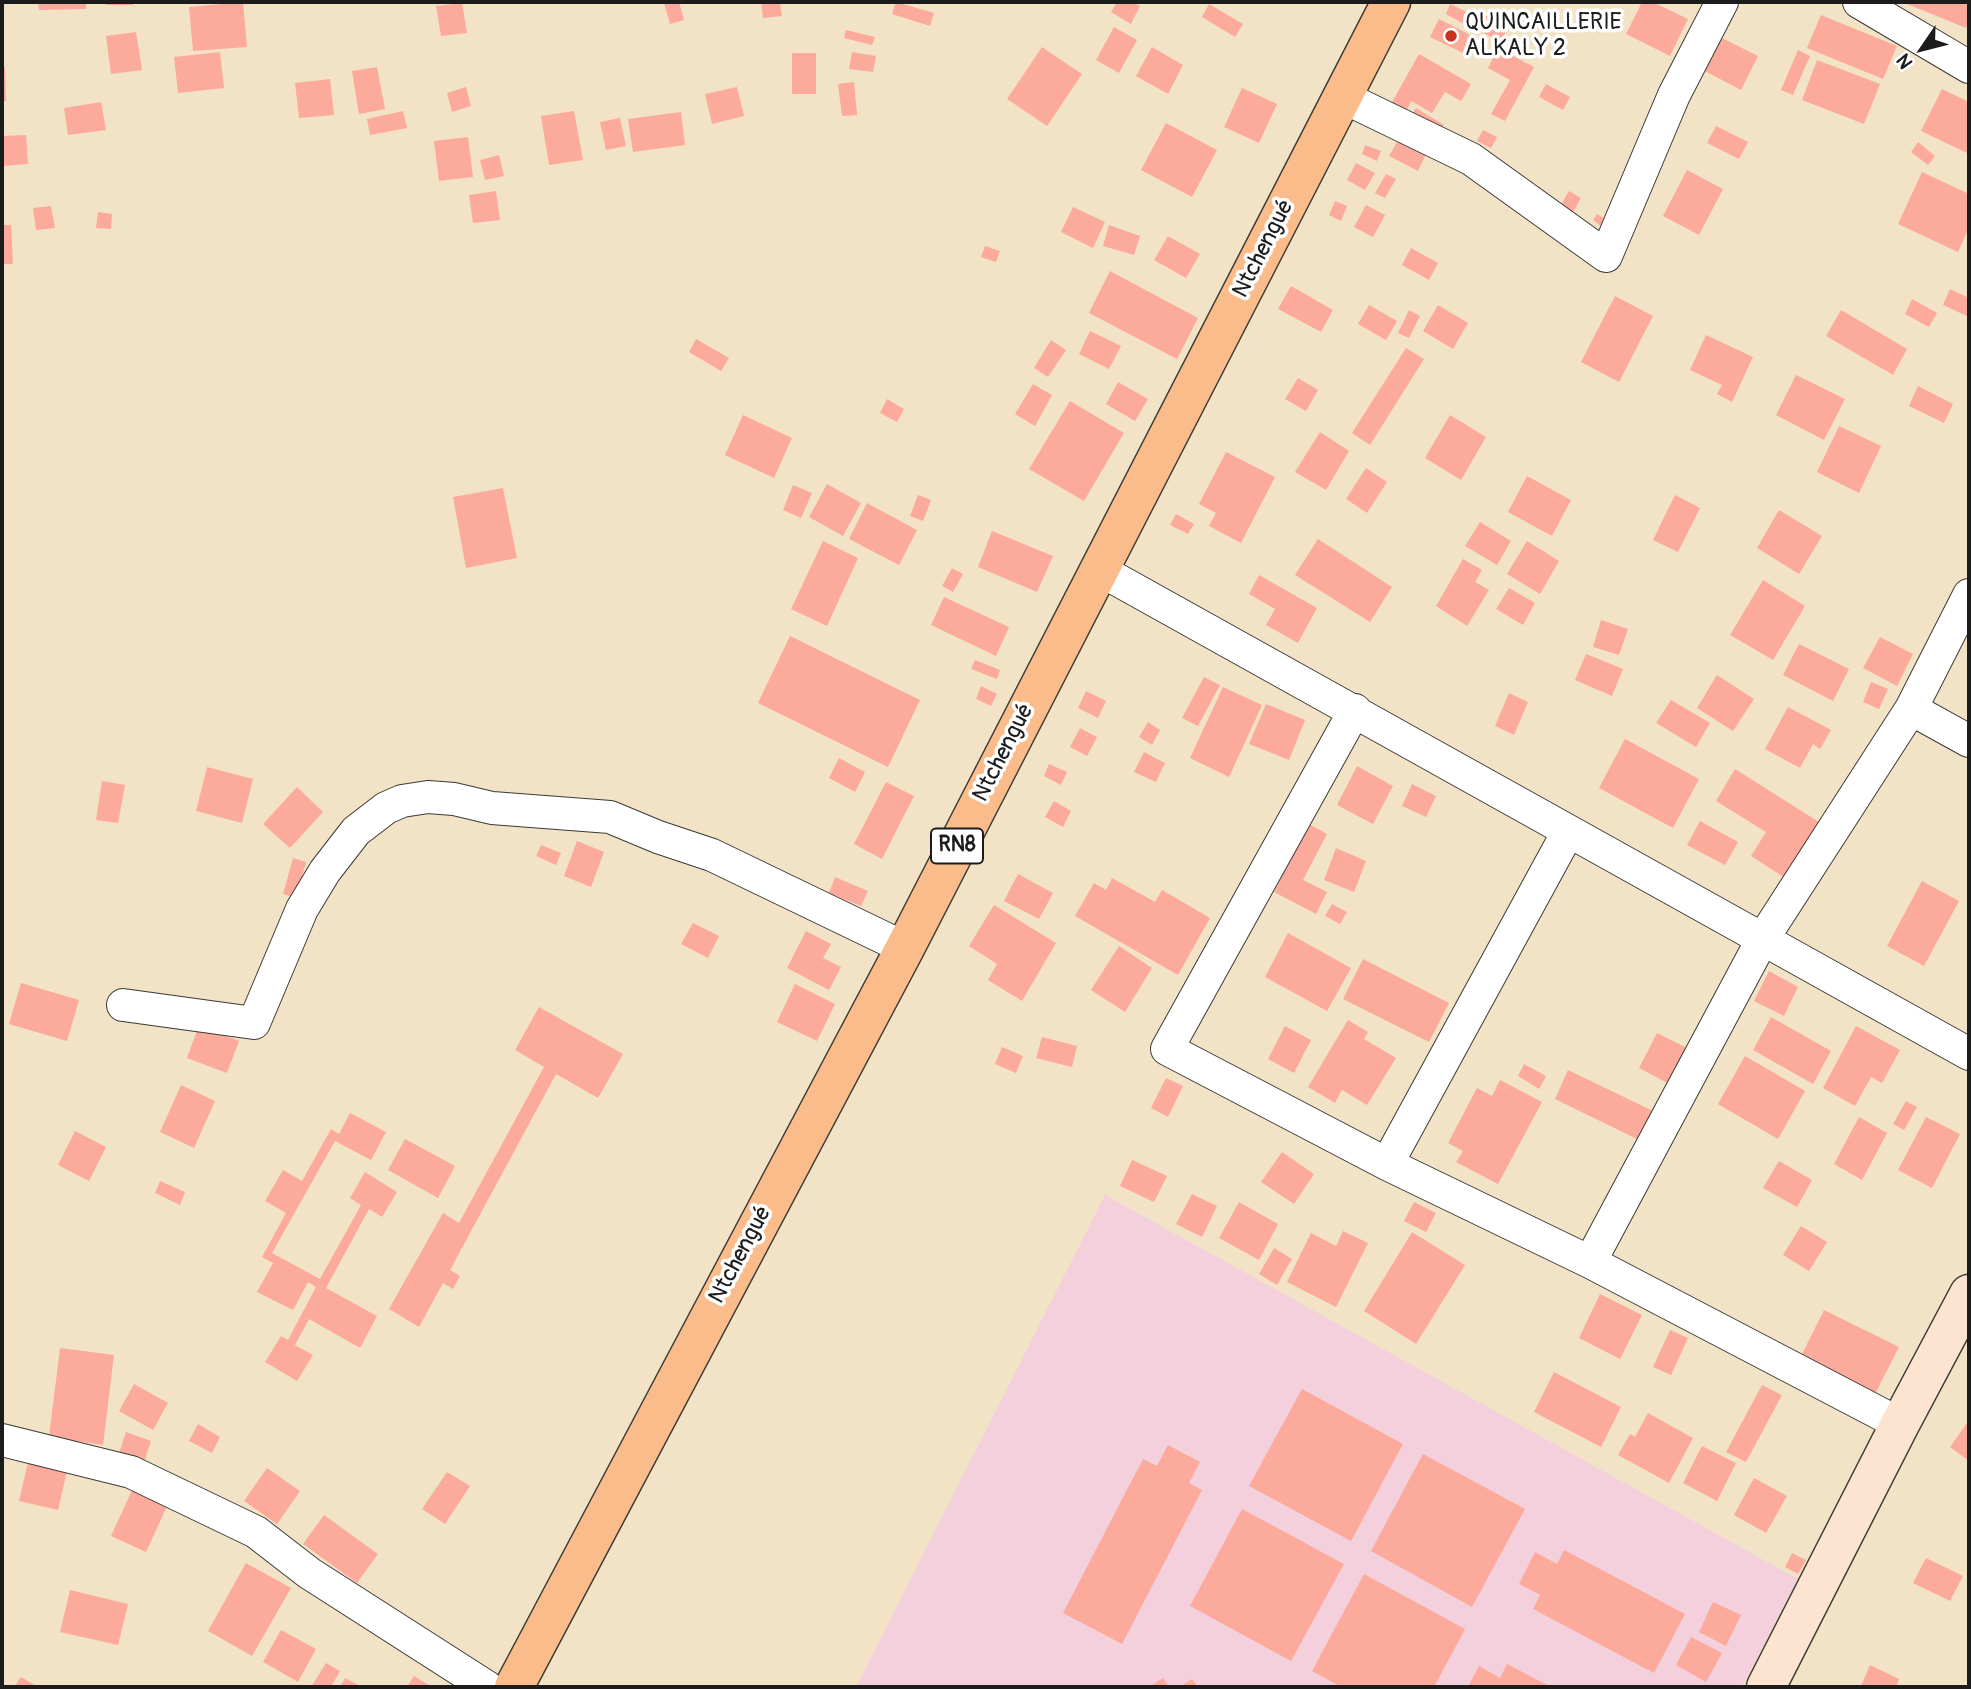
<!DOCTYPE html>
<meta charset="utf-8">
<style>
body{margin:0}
#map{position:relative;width:1971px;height:1689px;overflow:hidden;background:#f2e3c7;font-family:Pangolin,sans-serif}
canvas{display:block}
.frame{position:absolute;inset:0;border:4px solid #1c1c1c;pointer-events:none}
.north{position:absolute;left:1887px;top:14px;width:70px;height:70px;-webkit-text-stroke:5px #fff;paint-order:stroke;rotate:235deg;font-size:19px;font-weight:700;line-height:28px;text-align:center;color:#1c1c1c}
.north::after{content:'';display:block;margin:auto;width:24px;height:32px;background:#1c1c1c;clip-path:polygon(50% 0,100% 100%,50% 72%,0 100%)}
</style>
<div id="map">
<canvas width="1971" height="1689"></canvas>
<div class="frame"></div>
<div class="north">N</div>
</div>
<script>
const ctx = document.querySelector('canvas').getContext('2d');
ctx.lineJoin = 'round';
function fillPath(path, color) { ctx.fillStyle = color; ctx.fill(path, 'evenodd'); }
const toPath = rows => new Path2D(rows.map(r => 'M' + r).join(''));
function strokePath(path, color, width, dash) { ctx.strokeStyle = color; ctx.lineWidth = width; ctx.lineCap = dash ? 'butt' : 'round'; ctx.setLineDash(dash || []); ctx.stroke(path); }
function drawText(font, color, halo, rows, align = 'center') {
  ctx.font = font + ' Pangolin,sans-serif'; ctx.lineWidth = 7; ctx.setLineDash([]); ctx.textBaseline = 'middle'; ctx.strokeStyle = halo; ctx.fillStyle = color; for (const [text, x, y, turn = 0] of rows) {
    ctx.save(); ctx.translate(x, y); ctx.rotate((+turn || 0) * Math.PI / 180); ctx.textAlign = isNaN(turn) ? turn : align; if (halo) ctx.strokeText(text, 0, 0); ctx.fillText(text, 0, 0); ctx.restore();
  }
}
fillPath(toPath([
 [1105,1195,1798,1579,1742,1687,856,1687]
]), '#f4cfdc');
fillPath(toPath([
 [38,2,86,2,86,9,39,10],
 [106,2,133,2,133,5,106,5],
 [243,2,247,47,193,51,189,7],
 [669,2,679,2,684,20,670,24,664,3],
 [761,2,780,2,782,16,763,18],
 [896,2,934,13,930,26,892,14],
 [1117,2,1132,2,1140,6,1131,24,1111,12],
 [1642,2,1653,2,1688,19,1670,56,1626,34],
 [1902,2,1969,2,1969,20,1966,28],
 [462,3,467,33,441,36,436,6],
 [1209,4,1243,24,1235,37,1202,17],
 [1450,4,1469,13,1464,24,1446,14],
 [1485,15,1508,27,1501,42,1476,29],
 [1821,15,1897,46,1883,79,1807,48],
 [1439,19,1472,36,1463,53,1430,37],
 [1114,27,1137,40,1119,73,1096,60],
 [846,30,875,37,872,45,844,38],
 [136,32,142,70,111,74,106,36],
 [1716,35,1758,56,1741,90,1699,68],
 [1042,47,1082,74,1047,126,1007,99],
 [1152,47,1183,65,1168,94,1136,76],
 [1498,48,1534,67,1505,121,1491,114,1510,80,1488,68],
 [1798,50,1810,56,1793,95,1781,90],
 [220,52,224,88,178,93,174,57],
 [852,52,876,56,873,72,849,69],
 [792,53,816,53,816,94,792,94],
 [1419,54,1471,84,1461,101,1445,92,1432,113,1411,101,1406,112,1391,104],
 [1817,60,1880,84,1864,124,1802,100],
 [2,67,5,67,6,101,2,101],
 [377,67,385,109,359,114,352,71],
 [330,79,334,115,299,118,295,83],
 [854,82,857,115,842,116,838,84],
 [1546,84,1570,97,1563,110,1539,97],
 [466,87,471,106,452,112,447,93],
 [737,87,744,116,712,124,705,94],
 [1242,88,1277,104,1259,143,1224,127],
 [1942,89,1969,102,1969,154,1921,131],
 [101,102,106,130,68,135,64,108],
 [1416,108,1444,125,1439,134,1410,117],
 [403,111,407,128,370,135,367,119],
 [574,111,583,160,549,165,541,116],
 [681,112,685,145,633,152,628,119],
 [620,118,626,146,606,150,600,122],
 [1166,123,1217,150,1192,197,1141,170],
 [1716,126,1748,142,1739,159,1707,143],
 [1483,130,1497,137,1491,148,1477,141],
 [26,135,28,164,2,166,2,136],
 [468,137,473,177,439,181,434,141],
 [1400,137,1427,152,1418,171,1389,156],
 [1918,142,1935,156,1928,165,1911,152],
 [1365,145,1381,151,1377,161,1362,154],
 [499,155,504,176,485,180,480,160],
 [1356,163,1375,173,1365,190,1347,180],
 [1687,170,1723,189,1699,235,1663,216],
 [1922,172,1969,194,1969,228,1958,252,1898,224],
 [1386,174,1396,179,1385,198,1375,193],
 [496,191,500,220,473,223,469,195],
 [1569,191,1581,198,1571,215,1559,208],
 [1335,201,1347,206,1341,221,1329,215],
 [1366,205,1385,215,1373,237,1354,227],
 [51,206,55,228,36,230,33,208],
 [1073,207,1105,222,1093,248,1061,232],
 [98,212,112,214,111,229,96,228],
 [1597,214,1607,220,1602,227,1593,220],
 [2,225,11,225,13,264,2,264],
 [1109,225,1140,236,1134,255,1103,246],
 [1168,236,1200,254,1186,278,1154,260],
 [985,246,1000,251,996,262,981,257],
 [1411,248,1438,263,1429,280,1402,265],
 [1110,271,1198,318,1177,359,1089,313],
 [1291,286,1333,310,1321,332,1278,309],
 [1950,289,1969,298,1969,317,1943,305],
 [1615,296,1653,316,1619,382,1581,362],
 [1912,299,1937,313,1929,327,1905,314],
 [1369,305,1397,321,1386,340,1358,324],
 [1438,305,1468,323,1453,349,1423,331],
 [1409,310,1420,316,1409,338,1398,333],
 [1841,310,1907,349,1893,375,1826,336],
 [1090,331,1121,346,1109,369,1079,354],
 [1706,335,1753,357,1732,402,1717,394,1722,385,1690,370],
 [696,339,729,358,721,371,689,352],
 [1051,340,1066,350,1048,377,1034,368],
 [1406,348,1424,359,1370,445,1352,433],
 [1796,375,1845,399,1824,440,1776,415],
 [1298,378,1318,390,1306,411,1285,399],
 [1118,382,1148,399,1135,421,1106,404],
 [1033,384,1052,395,1035,426,1015,414],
 [1918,386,1953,404,1944,423,1909,406],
 [887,399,904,409,897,422,880,413],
 [1070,401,1124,433,1084,501,1029,469],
 [743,415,792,438,774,478,725,455],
 [1450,415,1486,437,1461,480,1425,458],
 [1839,426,1881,446,1859,493,1817,472],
 [1320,432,1349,451,1326,490,1295,472],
 [1226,452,1275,477,1241,543,1209,526,1216,513,1199,504],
 [1366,468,1387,482,1367,513,1346,499],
 [1527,476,1571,500,1552,536,1508,512],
 [827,484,861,503,843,536,809,517],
 [793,485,812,493,801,518,783,510],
 [503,488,517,558,466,568,453,497],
 [918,495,931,500,923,521,910,516],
 [1675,495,1700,508,1678,552,1653,540],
 [867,503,917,530,899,565,849,539],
 [1779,510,1822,536,1799,574,1757,548],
 [1176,514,1194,524,1188,534,1170,525],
 [1480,522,1511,541,1497,565,1465,546],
 [992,531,1053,556,1037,592,978,567],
 [1318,539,1392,587,1370,622,1295,575],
 [823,541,858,558,827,626,791,609],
 [1527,541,1559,561,1540,594,1507,574],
 [1463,559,1482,570,1475,582,1489,590,1467,626,1436,606],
 [952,568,963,574,953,592,942,586],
 [1259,575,1317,608,1298,643,1266,625,1275,609,1249,594],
 [1763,580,1805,606,1773,660,1730,635],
 [1509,588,1535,603,1523,625,1496,609],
 [944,597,1009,627,996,656,931,625],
 [1601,620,1628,629,1619,655,1593,647],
 [790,636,920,700,888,767,758,703],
 [1880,637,1913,654,1897,686,1863,668],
 [1799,644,1849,669,1833,701,1783,675],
 [1586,654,1623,669,1612,696,1575,680],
 [975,660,1000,670,997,679,971,669],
 [1717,675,1754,699,1733,731,1697,708],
 [1204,677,1220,685,1198,726,1182,718],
 [1871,682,1888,689,1879,709,1863,702],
 [981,686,997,694,991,706,976,699],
 [1223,687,1262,705,1229,777,1190,758],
 [1086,691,1106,701,1098,718,1078,708],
 [1509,693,1528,702,1514,735,1495,726],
 [1671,700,1710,723,1696,747,1656,723],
 [1266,704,1305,720,1289,760,1249,744],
 [1788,707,1831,730,1820,749,1813,744,1800,768,1765,749],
 [1148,722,1160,730,1152,745,1139,737],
 [1080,728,1097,737,1087,756,1070,747],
 [1625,739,1699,779,1673,828,1599,788],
 [1144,752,1165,763,1156,782,1134,772],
 [839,758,865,772,855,792,829,778],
 [1049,764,1067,772,1061,785,1044,776],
 [1357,766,1393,786,1373,824,1337,805],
 [207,767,253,779,242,823,196,811],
 [1735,769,1819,822,1785,878,1751,856,1766,832,1716,801],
 [102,781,125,785,118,823,96,820],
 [886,782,914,796,882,859,854,844],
 [1412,784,1436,796,1426,817,1402,806],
 [297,787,323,812,290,848,263,824],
 [1054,801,1071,811,1063,827,1045,817],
 [1700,821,1738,842,1725,865,1687,845],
 [1309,824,1327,834,1303,880,1327,892,1316,914,1274,892],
 [577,841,604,852,591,887,564,876],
 [541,845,561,853,556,865,536,856],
 [1336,848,1366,861,1354,892,1324,880],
 [293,858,306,862,296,898,283,894],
 [1018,874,1053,893,1039,919,1004,901],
 [835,877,868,891,861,906,829,893],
 [1112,878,1155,902,1162,890,1210,918,1178,975,1075,916,1094,883,1106,890],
 [1922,881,1959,901,1924,966,1887,946],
 [1332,904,1347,912,1340,924,1325,916],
 [994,905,1056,943,1022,1001,988,980,997,964,969,946],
 [693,923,719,936,708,958,681,944],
 [806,931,831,944,823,958,841,967,829,990,787,968],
 [1288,933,1351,968,1327,1011,1265,977],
 [1119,946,1152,968,1125,1012,1091,990],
 [1363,959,1449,1003,1429,1042,1343,999],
 [1769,971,1798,987,1784,1016,1754,1001],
 [21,983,79,1000,67,1041,9,1024],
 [795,984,835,1004,817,1041,777,1022],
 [539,1007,623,1054,598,1098,556,1074,450,1270,460,1276,453,1289,443,1283,419,1327,389,1309,443,1213,459,1223,544,1067,515,1050],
 [1771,1017,1831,1051,1813,1084,1753,1050],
 [1348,1020,1368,1032,1364,1039,1396,1058,1367,1105,1342,1090,1335,1103,1308,1087],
 [199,1025,239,1041,227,1073,187,1058],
 [1285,1026,1311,1040,1294,1073,1268,1059],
 [1856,1026,1900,1050,1882,1083,1871,1077,1855,1106,1823,1088],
 [1657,1033,1689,1049,1671,1085,1639,1068],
 [1042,1037,1077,1046,1072,1067,1036,1058],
 [1002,1047,1023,1056,1016,1073,995,1064],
 [1745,1056,1805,1091,1778,1139,1718,1104],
 [1524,1064,1546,1076,1539,1089,1518,1076],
 [1568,1070,1655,1112,1641,1141,1555,1099],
 [1166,1078,1183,1086,1168,1117,1151,1108],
 [1500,1080,1542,1102,1498,1184,1456,1162,1463,1151,1448,1143,1477,1088,1492,1096],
 [181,1085,215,1101,194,1148,160,1132],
 [1906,1101,1917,1107,1904,1130,1893,1124],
 [350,1113,386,1132,371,1160,335,1141,272,1253,320,1279,361,1205,350,1198,365,1172,397,1192,382,1217,369,1209,326,1288,377,1316,360,1348,309,1319,295,1345,313,1355,297,1381,265,1362,281,1336,288,1340,316,1287,308,1282,293,1310,257,1292,273,1263,262,1257,286,1213,265,1201,283,1170,302,1181,331,1129,339,1134],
 [1859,1117,1887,1133,1862,1180,1834,1164],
 [1926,1117,1960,1134,1932,1188,1898,1170],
 [75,1131,106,1147,89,1181,58,1165],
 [405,1139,455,1166,438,1198,388,1170],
 [1282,1152,1314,1174,1294,1204,1261,1182],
 [1132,1160,1167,1176,1154,1202,1120,1186],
 [1779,1161,1812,1180,1797,1207,1763,1188],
 [160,1181,185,1192,180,1205,155,1193],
 [1192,1194,1217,1206,1202,1237,1176,1224],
 [1239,1202,1278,1224,1259,1260,1219,1238],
 [1414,1202,1436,1213,1426,1232,1404,1221],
 [1801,1226,1827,1242,1809,1271,1783,1255],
 [1343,1231,1368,1243,1336,1307,1287,1282,1311,1233,1336,1246],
 [1412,1232,1465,1265,1416,1344,1364,1311],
 [1274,1248,1292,1259,1277,1285,1259,1274],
 [1600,1294,1642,1315,1620,1359,1579,1338],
 [1824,1310,1899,1347,1875,1394,1801,1356],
 [1670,1330,1688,1338,1671,1375,1653,1367],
 [60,1348,114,1355,103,1445,49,1437],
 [1554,1372,1621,1407,1601,1447,1534,1412],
 [134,1384,168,1403,153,1430,119,1411],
 [1762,1385,1782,1395,1746,1462,1726,1452],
 [1302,1389,1403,1444,1351,1541,1249,1486],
 [1648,1413,1693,1438,1669,1483,1618,1455,1630,1434,1635,1437],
 [1969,1420,1969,1461,1950,1447],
 [198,1424,220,1437,212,1453,189,1441],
 [126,1432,151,1441,143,1465,118,1456],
 [1168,1445,1200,1462,1189,1483,1202,1490,1122,1644,1063,1613,1143,1459,1157,1466],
 [1702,1446,1736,1463,1717,1501,1683,1483],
 [1423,1454,1525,1509,1472,1607,1371,1551],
 [28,1462,67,1471,58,1510,19,1501],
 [267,1468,300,1491,277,1524,244,1501],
 [447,1472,470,1486,445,1524,422,1509],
 [1754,1478,1787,1496,1766,1533,1734,1515],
 [133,1488,168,1504,146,1552,111,1536],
 [1242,1509,1344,1564,1291,1661,1190,1606],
 [324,1515,378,1554,357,1583,303,1544],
 [1564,1550,1685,1614,1654,1673,1533,1609,1540,1595,1519,1584,1535,1552,1557,1564],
 [1792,1553,1806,1560,1798,1574,1785,1567],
 [1926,1558,1963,1576,1950,1601,1913,1583],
 [246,1563,291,1588,252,1656,208,1631],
 [1364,1574,1465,1629,1434,1687,1341,1687,1312,1671],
 [70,1590,128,1604,118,1645,60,1632],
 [1713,1602,1741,1615,1726,1646,1699,1632],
 [281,1630,316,1649,298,1682,263,1662],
 [1691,1637,1722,1653,1706,1682,1676,1665],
 [326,1663,340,1671,331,1687,311,1687],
 [1507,1664,1551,1687,1468,1687,1479,1666,1500,1678],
 [1870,1665,1899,1679,1896,1687,1861,1686],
 [414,1676,432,1687,407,1687],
 [21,1677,38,1687,14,1687],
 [345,1678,362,1687,340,1687],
 [1163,1678,1169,1687,1149,1687],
 [1192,1679,1198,1687,1179,1687]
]), '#fcaa9b');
const street = toPath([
 [1859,2,1969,67],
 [1343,97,1471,159,1606,256,1674,95,1722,2],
 [1098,569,1969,1054],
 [1911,709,1969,741],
 [1355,710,1167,1049,1387,1164,1590,1262,1900,1424],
 [123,1005,254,1023,302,909,325,871,356,831,386,808,402,801,428,797,454,799,492,808,610,817,658,837,712,855,905,948],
 [1387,1164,1568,832],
 [1590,1262,1762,940,1911,709,1969,595],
 [2,1440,131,1472,256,1532,309,1573,487,1687]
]);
const secondary = toPath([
 [1766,1687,1900,1424,1969,1294]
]);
const primary = toPath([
 [514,1687,905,948,1391,2]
]);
strokePath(street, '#3c3a36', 34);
strokePath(secondary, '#3c3a36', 41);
strokePath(primary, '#3c3a36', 41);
strokePath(street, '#fff', 32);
strokePath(secondary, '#fde4d0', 38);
strokePath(primary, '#f9bc8a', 38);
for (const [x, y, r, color] of [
 [1451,36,7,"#c8321e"]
]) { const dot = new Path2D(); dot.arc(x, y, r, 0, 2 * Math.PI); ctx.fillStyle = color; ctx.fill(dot); strokePath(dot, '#fff', 2.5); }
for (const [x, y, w] of [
 [957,846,52]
]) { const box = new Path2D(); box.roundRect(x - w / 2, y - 17.5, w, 35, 5); ctx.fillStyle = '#fff'; ctx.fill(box); strokePath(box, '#1c1c1c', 2); }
drawText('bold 21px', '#1c1c1c', null, [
 ["RN8",957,846]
]);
drawText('23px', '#1c1c1c', '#fff', [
 ["QUINCAILLERIE",1465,23],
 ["ALKALY 2",1465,49]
], 'left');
drawText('23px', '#1c1c1c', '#fff', [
 ["Ntchengué",1264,249,-63],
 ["Ntchengué",1004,753,-63],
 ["Ntchengué",741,1255,-62]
]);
</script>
